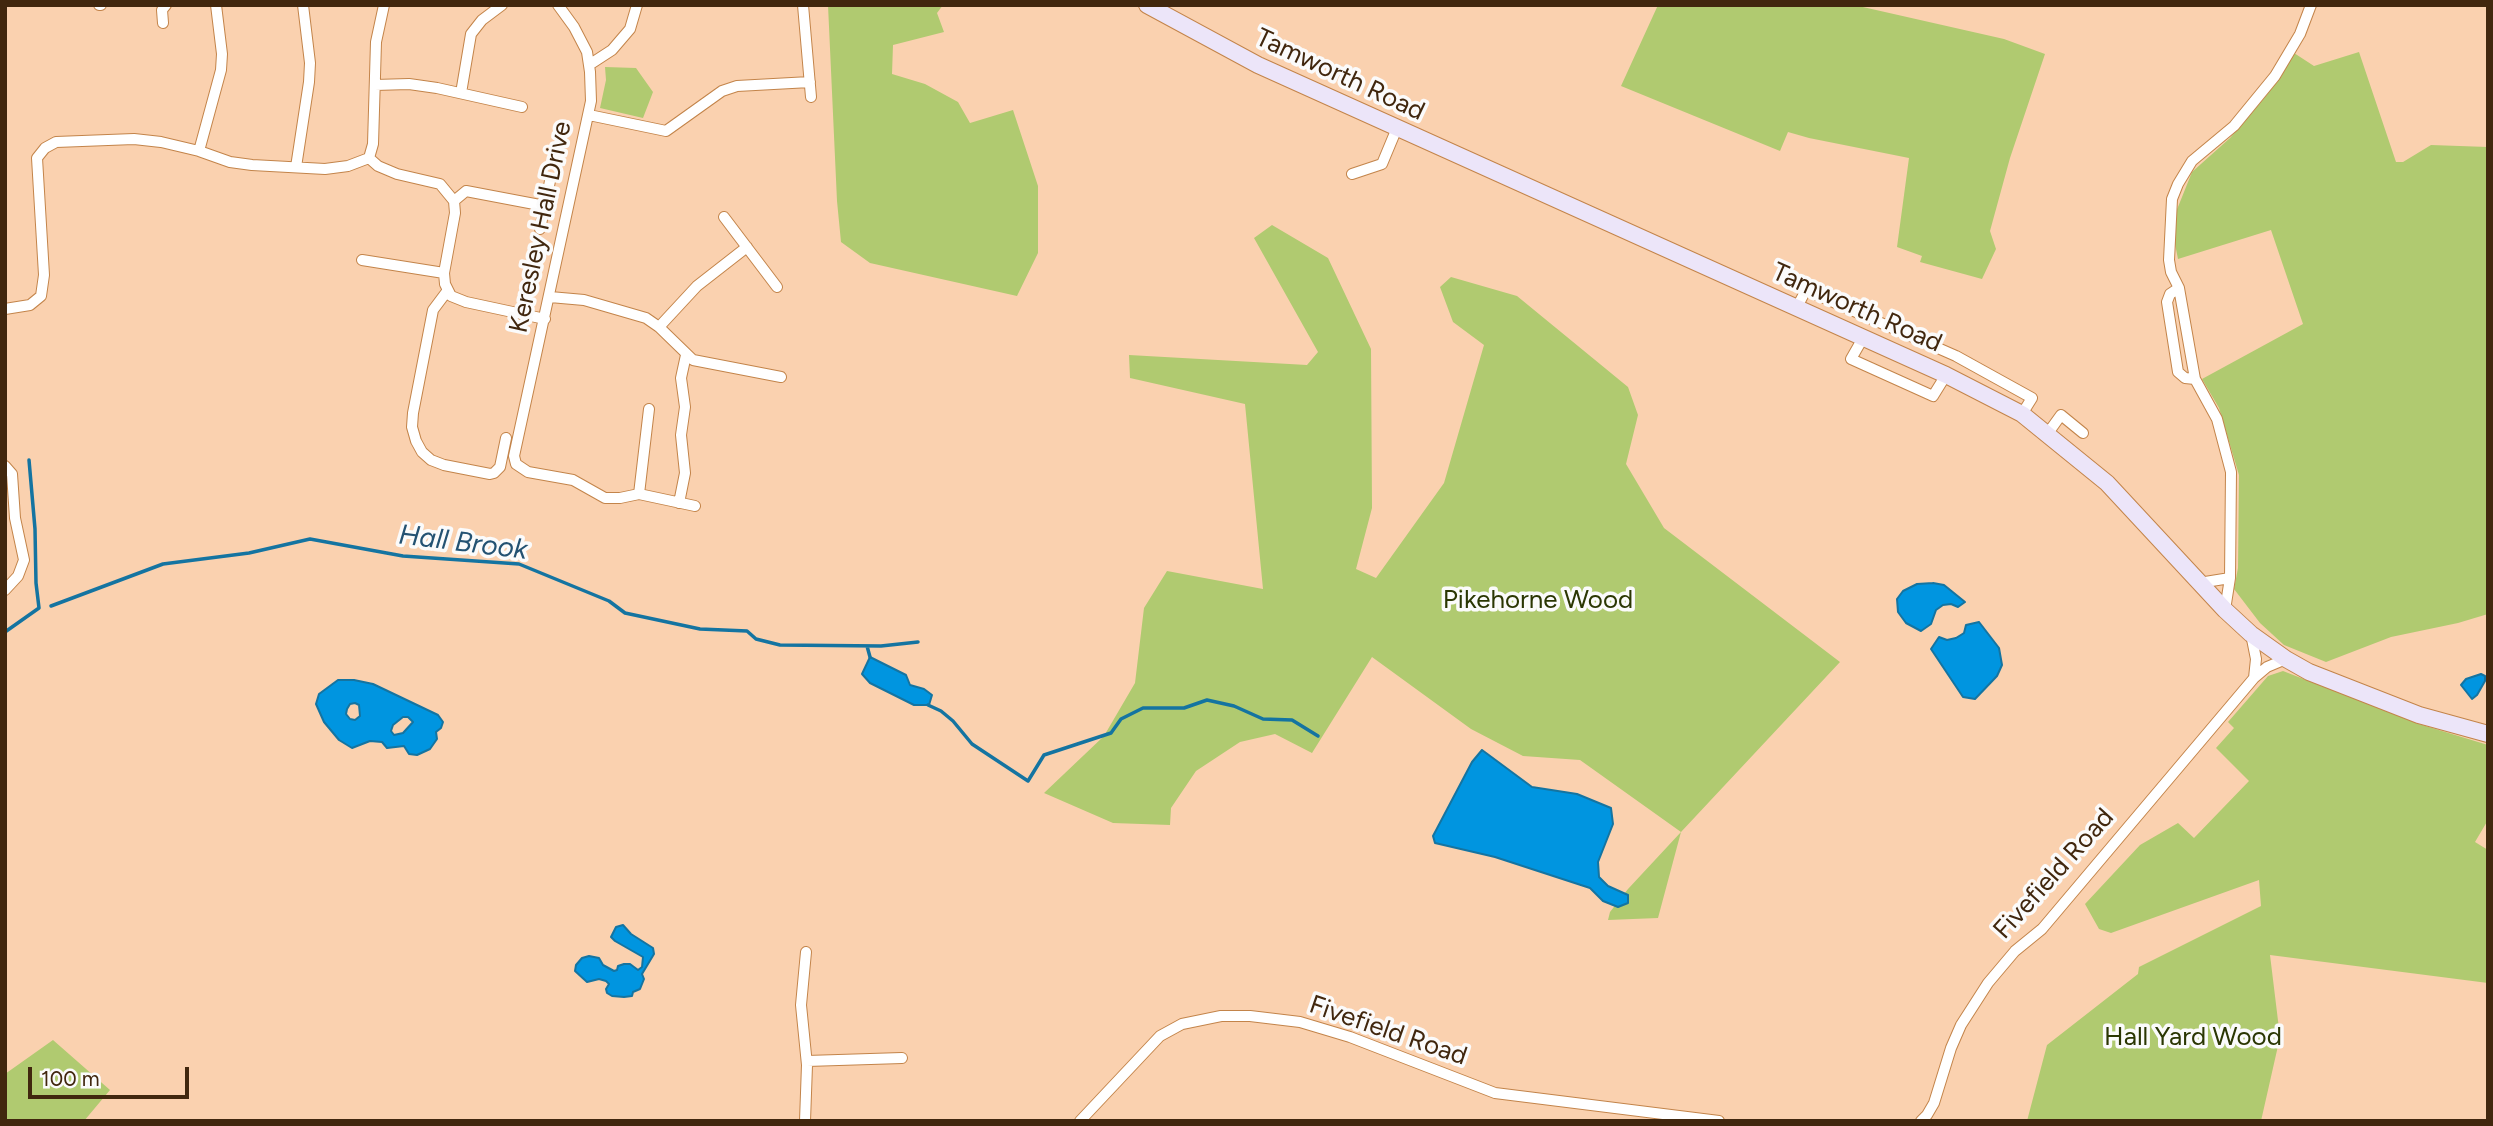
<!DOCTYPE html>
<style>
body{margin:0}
#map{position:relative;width:2493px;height:1126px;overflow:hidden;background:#fad1af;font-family:Figtree,sans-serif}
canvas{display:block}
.frame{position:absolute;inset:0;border:7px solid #41270e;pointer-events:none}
.scale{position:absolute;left:28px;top:1067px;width:161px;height:32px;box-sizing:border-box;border:4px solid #41270e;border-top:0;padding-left:9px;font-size:21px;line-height:24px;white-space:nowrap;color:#41270e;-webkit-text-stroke:5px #fbfbfb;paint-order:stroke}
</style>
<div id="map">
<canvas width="2493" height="1126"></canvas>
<div class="frame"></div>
<div class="scale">100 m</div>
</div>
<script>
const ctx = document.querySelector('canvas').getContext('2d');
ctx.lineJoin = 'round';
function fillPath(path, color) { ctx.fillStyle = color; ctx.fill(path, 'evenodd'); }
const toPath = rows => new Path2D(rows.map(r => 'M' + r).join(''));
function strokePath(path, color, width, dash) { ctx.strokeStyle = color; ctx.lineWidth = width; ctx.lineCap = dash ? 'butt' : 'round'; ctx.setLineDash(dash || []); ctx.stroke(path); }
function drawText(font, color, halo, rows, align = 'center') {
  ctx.font = font + ' Figtree,sans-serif'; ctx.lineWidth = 7; ctx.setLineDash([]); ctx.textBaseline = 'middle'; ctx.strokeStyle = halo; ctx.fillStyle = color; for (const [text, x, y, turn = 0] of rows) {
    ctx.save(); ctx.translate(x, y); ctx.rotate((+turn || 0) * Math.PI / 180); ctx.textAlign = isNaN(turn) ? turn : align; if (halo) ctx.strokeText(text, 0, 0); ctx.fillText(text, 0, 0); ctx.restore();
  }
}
fillPath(toPath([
 [828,5,943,5,937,13,944,32,893,45,892,74,925,84,958,102,970,123,1013,110,1038,186,1038,253,1017,296,870,263,841,242,837,201],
 [1658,5,1854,5,2004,39,2045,54,2010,158,1990,231,1996,249,1982,279,1920,262,1922,256,1897,247,1909,158,1809,138,1788,132,1780,151,1621,86],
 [2359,52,2396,162,2403,162,2431,145,2488,147,2488,614,2458,623,2391,637,2326,662,2284,645,2260,623,2234,589,2238,568,2239,475,2219,408,2202,379,2303,324,2271,230,2178,259,2175,244,2176,212,2192,172,2230,138,2266,96,2294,53,2314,66],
 [605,67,636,68,653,92,643,118,600,108,606,80],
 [1272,225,1328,258,1371,349,1372,508,1356,569,1376,578,1444,483,1484,345,1453,322,1440,287,1451,277,1517,296,1628,387,1638,415,1626,464,1664,528,1840,662,1681,832,1658,918,1608,920,1610,912,1628,889,1681,832,1580,760,1523,756,1471,729,1372,657,1312,753,1275,734,1240,742,1196,771,1171,808,1170,825,1113,823,1044,793,1104,736,1135,683,1144,608,1167,571,1263,589,1245,404,1130,378,1129,355,1307,365,1318,352,1254,238],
 [2283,671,2419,724,2488,745,2488,820,2475,842,2488,850,2488,983,2270,955,2280,1037,2261,1121,2027,1121,2047,1045,2138,974,2139,967,2261,906,2259,880,2111,933,2099,929,2085,904,2140,845,2178,823,2194,838,2249,781,2216,748,2234,728,2228,722,2268,676],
 [53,1040,110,1090,84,1121,5,1121,5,1074]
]), '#b0ca70');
const water = toPath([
 [1933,583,1944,585,1965,602,1958,607,1951,604,1943,605,1936,610,1931,624,1921,631,1906,623,1898,612,1897,599,1903,591,1917,584,1933,583],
 [1979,622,1999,648,2002,665,1997,676,1975,699,1963,697,1931,649,1939,637,1947,640,1956,638,1964,633,1966,625,1979,622],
 [870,657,906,675,910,685,924,689,932,695,929,705,914,705,870,683,862,674,870,657],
 [2481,674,2485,676,2485,681,2477,695,2472,699,2461,685,2466,679,2481,674],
 [338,680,354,680,373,684,438,715,443,722,441,728,436,732,437,739,430,749,417,755,409,754,404,746,387,748,382,742,370,741,352,748,339,740,324,722,316,704,319,694,338,680],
 [355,703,359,705,360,716,355,720,350,719,346,714,347,709,350,704,355,703],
 [403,717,408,717,413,722,403,733,394,735,391,731,393,725,403,717],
 [1482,750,1532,787,1577,794,1611,808,1613,824,1598,862,1599,877,1608,886,1628,895,1628,903,1618,907,1603,901,1590,888,1495,857,1435,843,1433,836,1472,762,1482,750],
 [623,925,631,934,653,948,654,954,642,974,644,979,640,989,633,992,632,996,624,997,612,996,607,993,606,989,609,984,606,981,599,979,587,982,575,971,576,965,582,958,589,956,599,958,603,965,614,971,617,970,618,966,624,964,630,964,638,970,642,967,643,957,615,941,611,937,616,927,623,925]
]);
fillPath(water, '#0095e0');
strokePath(water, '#1474a1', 2);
strokePath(toPath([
 [51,606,163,564,249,553,310,539,403,556,519,564,609,601,625,613,700,629,747,631,756,639,780,645,881,646,918,642],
 [5,632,39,608,36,583,35,529,29,460],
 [867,646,870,657],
 [928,705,941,711,953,721,972,744,1028,781,1044,755,1111,733,1121,719,1143,708,1184,708,1207,700,1234,706,1263,719,1292,720,1318,736]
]), '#1474a1', 3.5);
const street = toPath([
 [99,5,101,5],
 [558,5,574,27,587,52,590,72,591,101,514,456,516,464,528,472,573,480,605,498,620,498,639,494,695,506],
 [803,5,811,97],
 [163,23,162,10,166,5],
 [589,65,612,50,630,29,637,5],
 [375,85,409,84,437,88,522,107],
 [461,93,471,34,482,20,502,5],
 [589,115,666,131,722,91,737,86,810,82],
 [199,151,221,70,222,54,216,5],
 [369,158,378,166,397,174,440,184,454,201,455,213,444,273,445,284,451,296,466,302,545,319],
 [296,167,309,82,310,63,303,5],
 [1352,174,1382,164,1397,128],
 [454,201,466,191,545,206],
 [724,217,777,287],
 [540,229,550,181],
 [362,260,444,273],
 [2179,288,2170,294,2167,302,2178,372,2185,378,2195,379],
 [448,290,433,310,413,413,412,427,416,441,422,452,431,460,444,465,490,474,494,473,500,467,506,438],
 [550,297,584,300,646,318,659,327,693,360,781,377],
 [1797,307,1806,290,1956,356,2032,398,2022,414],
 [5,309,30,305,41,296,44,275,37,158,45,148,56,142,134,139,161,142,199,151,230,162,252,165,325,169,348,166,369,158,373,144,376,42,384,5],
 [659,327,697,286,747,247],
 [1863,338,1851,359,1933,396,1946,375],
 [2048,433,2061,415,2083,433],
 [5,466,12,474,15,518,24,560,18,576,5,590],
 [639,494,649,409],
 [679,503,685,473,681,435,685,407,681,378,686,355],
 [2199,583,2230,578],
 [2225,610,2230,578,2231,472,2217,419,2195,379,2179,288,2171,272,2169,260,2172,199,2178,184,2192,161,2234,126,2275,76,2300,34,2311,5],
 [2251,634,2256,659,2254,678],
 [807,1061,902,1058],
 [805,1121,807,1065,801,1005,806,952],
 [1080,1121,1160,1036,1182,1024,1221,1016,1250,1016,1300,1022,1350,1037,1495,1093,1719,1121],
 [1921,1121,1927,1115,1934,1103,1951,1048,1961,1025,1988,983,2015,951,2042,929,2254,678,2267,667,2286,659]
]);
const secondary = toPath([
 [1147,5,1258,65,1946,375,2022,414,2107,483,2225,610,2251,634,2286,659,2309,672,2419,715,2488,734]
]);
strokePath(street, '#c3844a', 12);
strokePath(secondary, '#c3844a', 18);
strokePath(street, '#fff', 10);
strokePath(secondary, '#ece5f9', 16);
drawText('26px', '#41270e', '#fbfbfb', [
 ["Tamworth Road",1340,75,25],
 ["Keresley Hall Drive",541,227,-78],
 ["Tamworth Road",1857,308,24],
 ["Fivefield Road",2054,874,-48],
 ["Fivefield Road",1388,1031,19]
]);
drawText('26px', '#2b3703', '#fbfbfb', [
 ["Pikehorne Wood",1538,600],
 ["Hall Yard Wood",2193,1037]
]);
drawText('italic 28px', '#245272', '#fbfbfb', [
 ["Hall Brook",463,543,7]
]);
</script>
